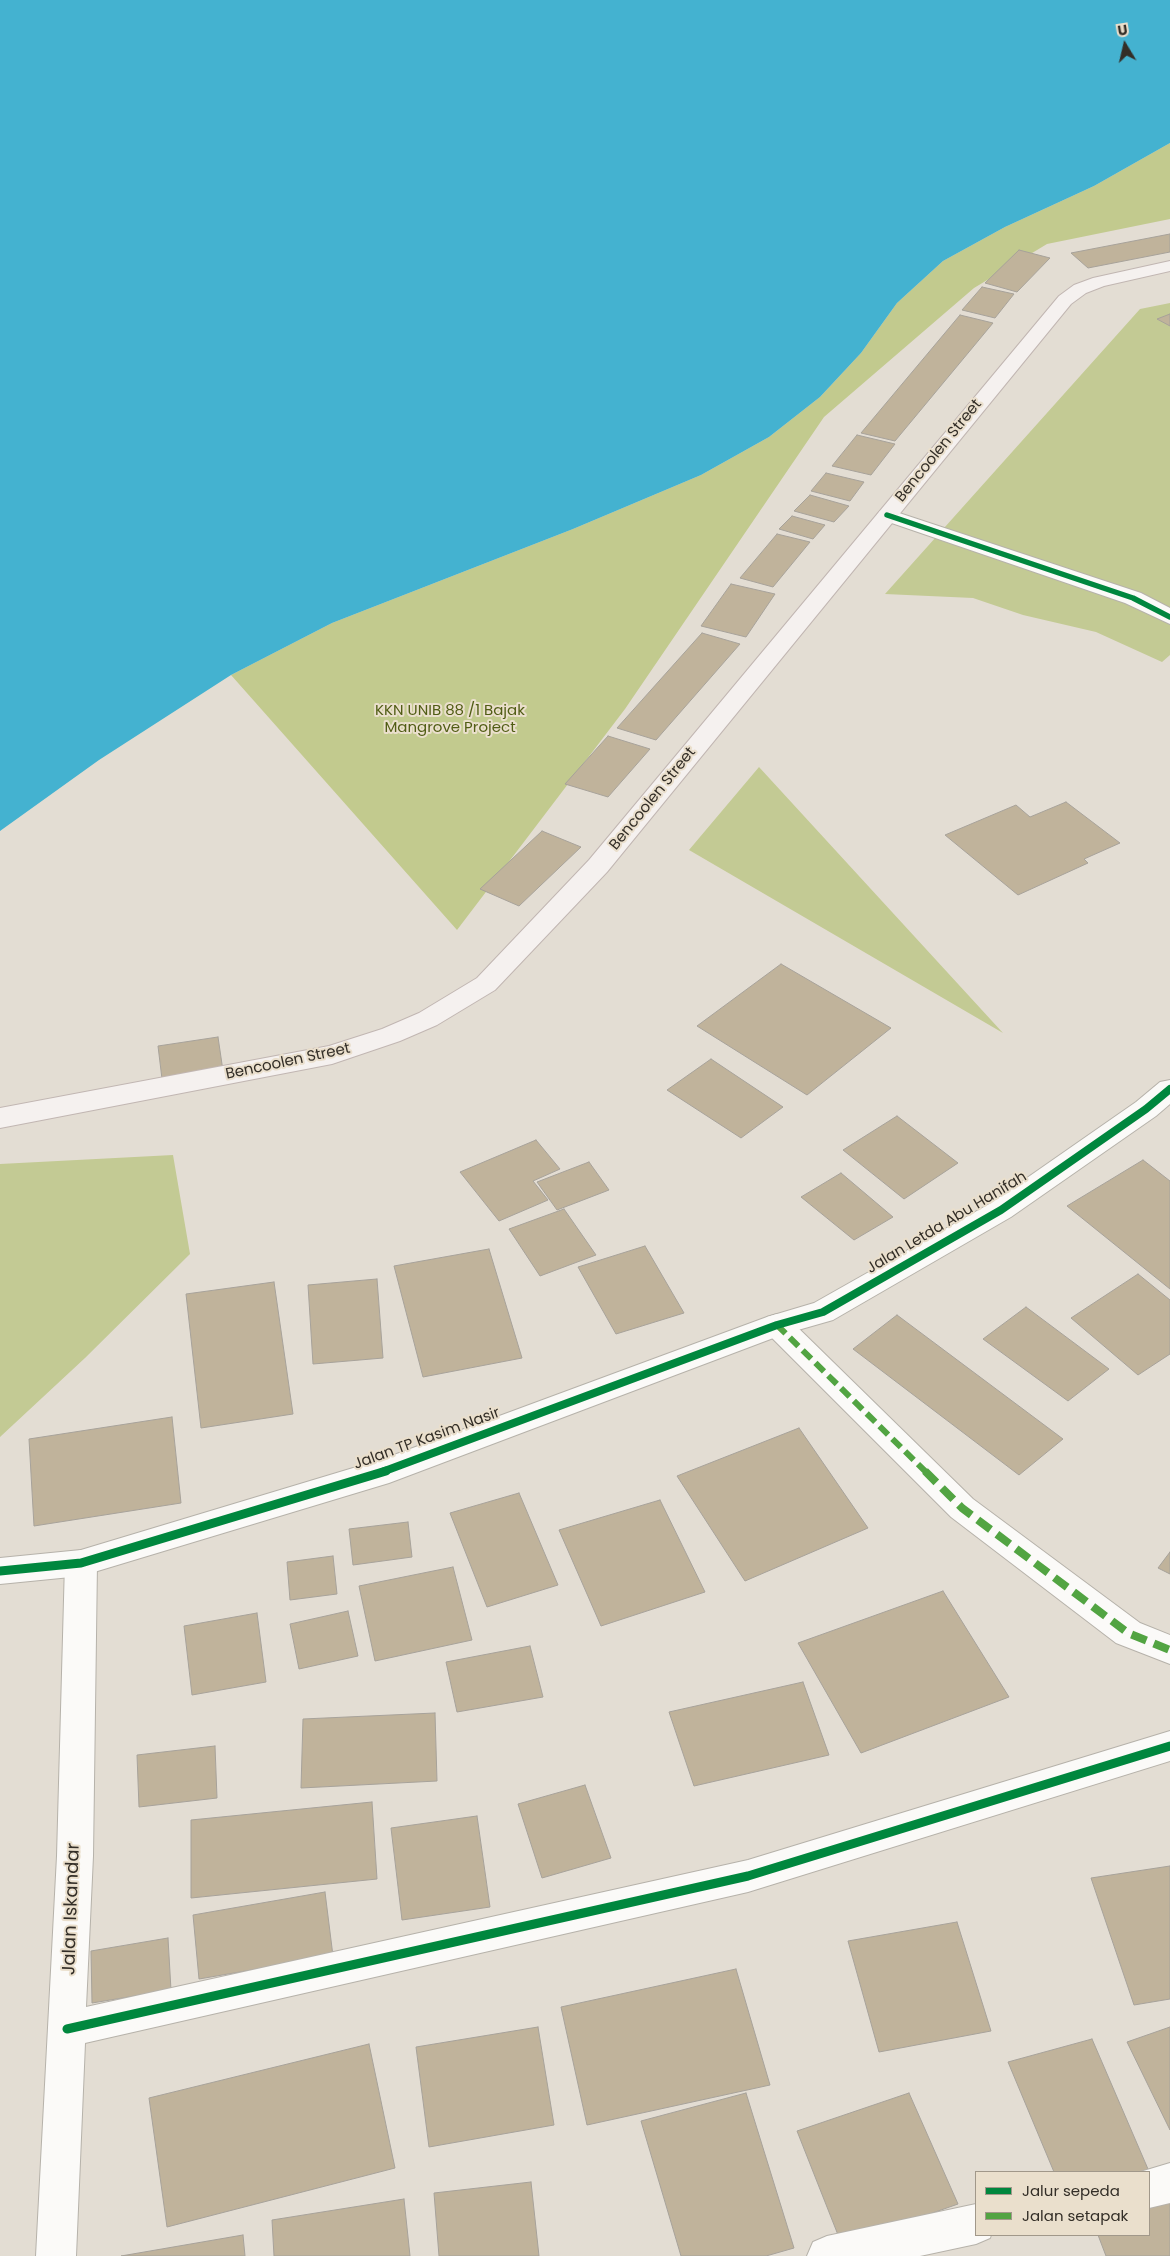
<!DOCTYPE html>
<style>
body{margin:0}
#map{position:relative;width:1170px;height:2256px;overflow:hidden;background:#e3ddd3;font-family:Poppins,sans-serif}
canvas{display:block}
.legend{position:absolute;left:975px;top:2171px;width:175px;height:65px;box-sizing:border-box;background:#eadfcc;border:1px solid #a1988a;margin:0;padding:6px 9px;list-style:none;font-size:15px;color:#332e27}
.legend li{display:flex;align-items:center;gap:10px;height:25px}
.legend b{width:25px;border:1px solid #a1988a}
.north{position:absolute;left:1100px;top:20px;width:50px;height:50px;-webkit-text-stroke:4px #eadfcc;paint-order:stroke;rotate:351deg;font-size:14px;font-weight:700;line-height:20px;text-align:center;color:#332e27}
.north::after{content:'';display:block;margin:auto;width:18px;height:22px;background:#332e27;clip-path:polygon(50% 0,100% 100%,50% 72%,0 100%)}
</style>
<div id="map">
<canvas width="1170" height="2256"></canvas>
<ul class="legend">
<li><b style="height:6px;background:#00873e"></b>Jalur sepeda</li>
<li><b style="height:6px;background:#52a442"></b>Jalan setapak</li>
</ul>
<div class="north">U</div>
</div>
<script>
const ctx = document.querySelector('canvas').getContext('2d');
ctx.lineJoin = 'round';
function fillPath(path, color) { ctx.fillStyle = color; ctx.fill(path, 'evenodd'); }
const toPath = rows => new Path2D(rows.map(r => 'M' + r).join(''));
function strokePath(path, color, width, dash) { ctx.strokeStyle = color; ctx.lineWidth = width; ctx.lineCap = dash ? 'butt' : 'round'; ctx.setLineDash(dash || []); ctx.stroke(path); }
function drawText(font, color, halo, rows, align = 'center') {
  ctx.font = font + ' Poppins,sans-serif'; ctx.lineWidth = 4; ctx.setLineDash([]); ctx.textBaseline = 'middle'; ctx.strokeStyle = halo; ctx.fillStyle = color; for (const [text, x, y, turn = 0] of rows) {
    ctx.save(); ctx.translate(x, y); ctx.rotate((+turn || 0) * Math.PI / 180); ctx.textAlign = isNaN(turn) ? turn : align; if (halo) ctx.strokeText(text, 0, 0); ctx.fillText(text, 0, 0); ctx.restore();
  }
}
fillPath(toPath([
 [1170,303,1170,655,1162,662,1096,632,1023,615,973,598,885,594,1140,309],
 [759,767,1003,1033,689,850],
 [173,1155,190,1254,85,1358,0,1437,0,1164]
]), '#c3ca94');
fillPath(toPath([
 [1170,143,1170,219,1047,244,974,288,824,417,625,709,457,930,231,675,332,623,573,529,701,475,769,437,820,397,861,353,897,303,943,261,1005,227,1094,186]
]), '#c2ca8e');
fillPath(toPath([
 [0,0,1170,0,1170,143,1094,186,1005,227,943,261,897,303,861,353,820,397,769,437,701,475,573,529,332,623,231,675,99,760,0,831]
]), '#44b2d0');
const building = toPath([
 [1170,234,1170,252,1088,268,1071,253,1170,234],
 [1019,250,1050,258,1017,292,985,283,1019,250],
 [982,287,1014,294,995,318,962,310,982,287],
 [1170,314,1170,326,1157,319,1170,314],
 [960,315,993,323,895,441,861,433,960,315],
 [857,435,895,444,871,475,832,466,857,435],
 [826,473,864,482,850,501,811,491,826,473],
 [810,495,849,506,834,522,794,511,810,495],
 [792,516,825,525,813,539,779,529,792,516],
 [777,534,810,542,773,587,740,578,777,534],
 [731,584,775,594,746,637,701,626,731,584],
 [702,633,740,644,656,740,617,728,702,633],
 [608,736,650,749,608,797,565,784,608,736],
 [1066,802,1120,843,1084,859,1088,863,1018,895,945,835,1016,805,1030,817,1066,802],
 [542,831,581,847,519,906,480,889,542,831],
 [781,964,891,1028,807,1095,697,1026,781,964],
 [218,1037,223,1071,162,1079,158,1046,218,1037],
 [711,1059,783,1107,741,1138,667,1090,711,1059],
 [897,1116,958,1163,904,1199,843,1150,897,1116],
 [536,1140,560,1169,533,1181,548,1200,499,1221,460,1172,536,1140],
 [1143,1160,1170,1181,1170,1289,1067,1206,1143,1160],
 [589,1162,609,1190,557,1210,537,1182,589,1162],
 [841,1173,893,1217,854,1240,801,1197,841,1173],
 [564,1209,596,1255,540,1276,509,1229,564,1209],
 [645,1246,684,1313,616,1334,578,1267,645,1246],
 [489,1249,522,1358,423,1377,394,1266,489,1249],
 [1138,1274,1170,1300,1170,1354,1138,1375,1071,1318,1138,1274],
 [377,1279,383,1358,313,1364,308,1285,377,1279],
 [274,1282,293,1414,201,1428,186,1294,274,1282],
 [1026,1307,1109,1369,1068,1401,983,1339,1026,1307],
 [897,1315,1063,1439,1019,1475,853,1349,897,1315],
 [172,1417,181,1503,34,1526,29,1439,172,1417],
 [799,1428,868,1528,745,1581,677,1476,799,1428],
 [519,1493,558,1585,487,1607,450,1513,519,1493],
 [660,1500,705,1592,601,1626,559,1530,660,1500],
 [408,1522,412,1557,353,1565,349,1529,408,1522],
 [1170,1552,1170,1574,1158,1568,1170,1552],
 [333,1556,337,1594,290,1600,287,1562,333,1556],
 [453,1567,472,1640,375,1661,359,1586,453,1567],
 [943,1591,1009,1697,861,1753,798,1643,943,1591],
 [348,1611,358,1656,299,1669,290,1624,348,1611],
 [257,1613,266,1682,192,1695,184,1626,257,1613],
 [530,1646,543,1697,457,1712,446,1662,530,1646],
 [803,1682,829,1755,694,1786,669,1712,803,1682],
 [435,1713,437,1781,301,1788,303,1719,435,1713],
 [215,1746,217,1798,139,1807,137,1755,215,1746],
 [585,1785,611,1858,542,1878,518,1804,585,1785],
 [372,1802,377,1879,191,1898,191,1820,372,1802],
 [477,1816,490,1907,402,1920,391,1828,477,1816],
 [1170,1866,1170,1999,1134,2005,1091,1878,1170,1866],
 [325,1892,333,1956,199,1979,193,1915,325,1892],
 [957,1922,991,2031,879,2052,848,1941,957,1922],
 [168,1938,171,1990,92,2003,91,1951,168,1938],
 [736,1969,770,2085,587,2125,561,2007,736,1969],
 [538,2027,554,2125,429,2147,416,2047,538,2027],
 [1170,2027,1170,2130,1127,2042,1170,2027],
 [1092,2039,1151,2176,1149,2177,1149,2172,1054,2172,1008,2062,1092,2039],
 [369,2044,395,2168,167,2227,149,2098,369,2044],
 [746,2093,794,2248,766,2256,681,2256,641,2121,746,2093],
 [909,2093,958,2204,842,2245,797,2131,909,2093],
 [531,2182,539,2256,439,2256,434,2193,531,2182],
 [1170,2197,1170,2256,1106,2256,1098,2235,1149,2235,1149,2203,1170,2197],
 [404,2199,410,2256,274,2256,272,2220,404,2199],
 [243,2235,245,2256,121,2256,243,2235]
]);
fillPath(building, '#c0b39b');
strokePath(building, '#a7a29a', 1);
const minor = toPath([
 [887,509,1141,593,1170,608,1170,624,1125,603,880,519,877,515,880,511,887,509],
 [777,1314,787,1317,973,1499,1140,1623,1170,1635,1170,1664,1116,1643,951,1517,767,1333,762,1325,767,1317,777,1314],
 [81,1550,92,1554,97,1563,93,1856,86,2007,748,1860,1170,1731,1170,1761,748,1892,85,2043,76,2256,36,2256,57,1856,65,1563,70,1554,81,1550],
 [1170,2163,1170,2203,1149,2208,1149,2172,1140,2172,1170,2163],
 [976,2204,976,2235,991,2235,990,2238,976,2244,920,2256,807,2256,813,2242,827,2236,976,2204]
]);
const tertiary = toPath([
 [1170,1080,1170,1104,1156,1116,1011,1217,833,1320,784,1334,389,1483,81,1576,0,1584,0,1558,81,1550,383,1459,767,1317,814,1303,991,1203,1136,1102,1160,1082,1170,1080]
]);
const primary = toPath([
 [1170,261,1170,271,1104,286,1086,293,1071,304,607,872,495,990,437,1025,400,1041,332,1064,0,1128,0,1108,329,1046,382,1029,419,1013,477,978,589,860,1059,296,1074,285,1093,278,1170,261]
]);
strokePath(minor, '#b6b2aa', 2);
strokePath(tertiary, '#b6b2aa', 2);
strokePath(primary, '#c1b6b2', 2);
fillPath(minor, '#fbfaf8');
fillPath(tertiary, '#fbfaf8');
fillPath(primary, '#f5f1ef');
strokePath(toPath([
 [777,1325,926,1472]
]), '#52a442', 6, [12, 6]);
strokePath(toPath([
 [925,1471,962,1508,1128,1633,1170,1650]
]), '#52a442', 8, [16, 8]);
strokePath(toPath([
 [887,515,1133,598,1170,617]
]), '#00873e', 5.5);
strokePath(toPath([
 [382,1472,777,1325,823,1312,1001,1210,1146,1109,1170,1089]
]), '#00873e', 8);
strokePath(toPath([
 [0,1571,81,1563,386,1471],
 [67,2029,748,1876,1170,1746]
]), '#00873e', 9);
drawText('15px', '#332e27', '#eadfcc', [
 ["Bencoolen Street",939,451,-51],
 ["Bencoolen Street",653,799,-51],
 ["Bencoolen Street",288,1062,-12],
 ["Jalan Letda Abu Hanifah",947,1223,-31],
 ["Jalan TP Kasim Nasir",427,1439,-20]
]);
drawText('15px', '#515d15', '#eadfcc', [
 ["KKN UNIB 88 /1 Bajak",450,711],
 ["Mangrove Project",450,728]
]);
drawText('18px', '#332e27', '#eadfcc', [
 ["Jalan Iskandar",72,1909,-88]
]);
</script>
